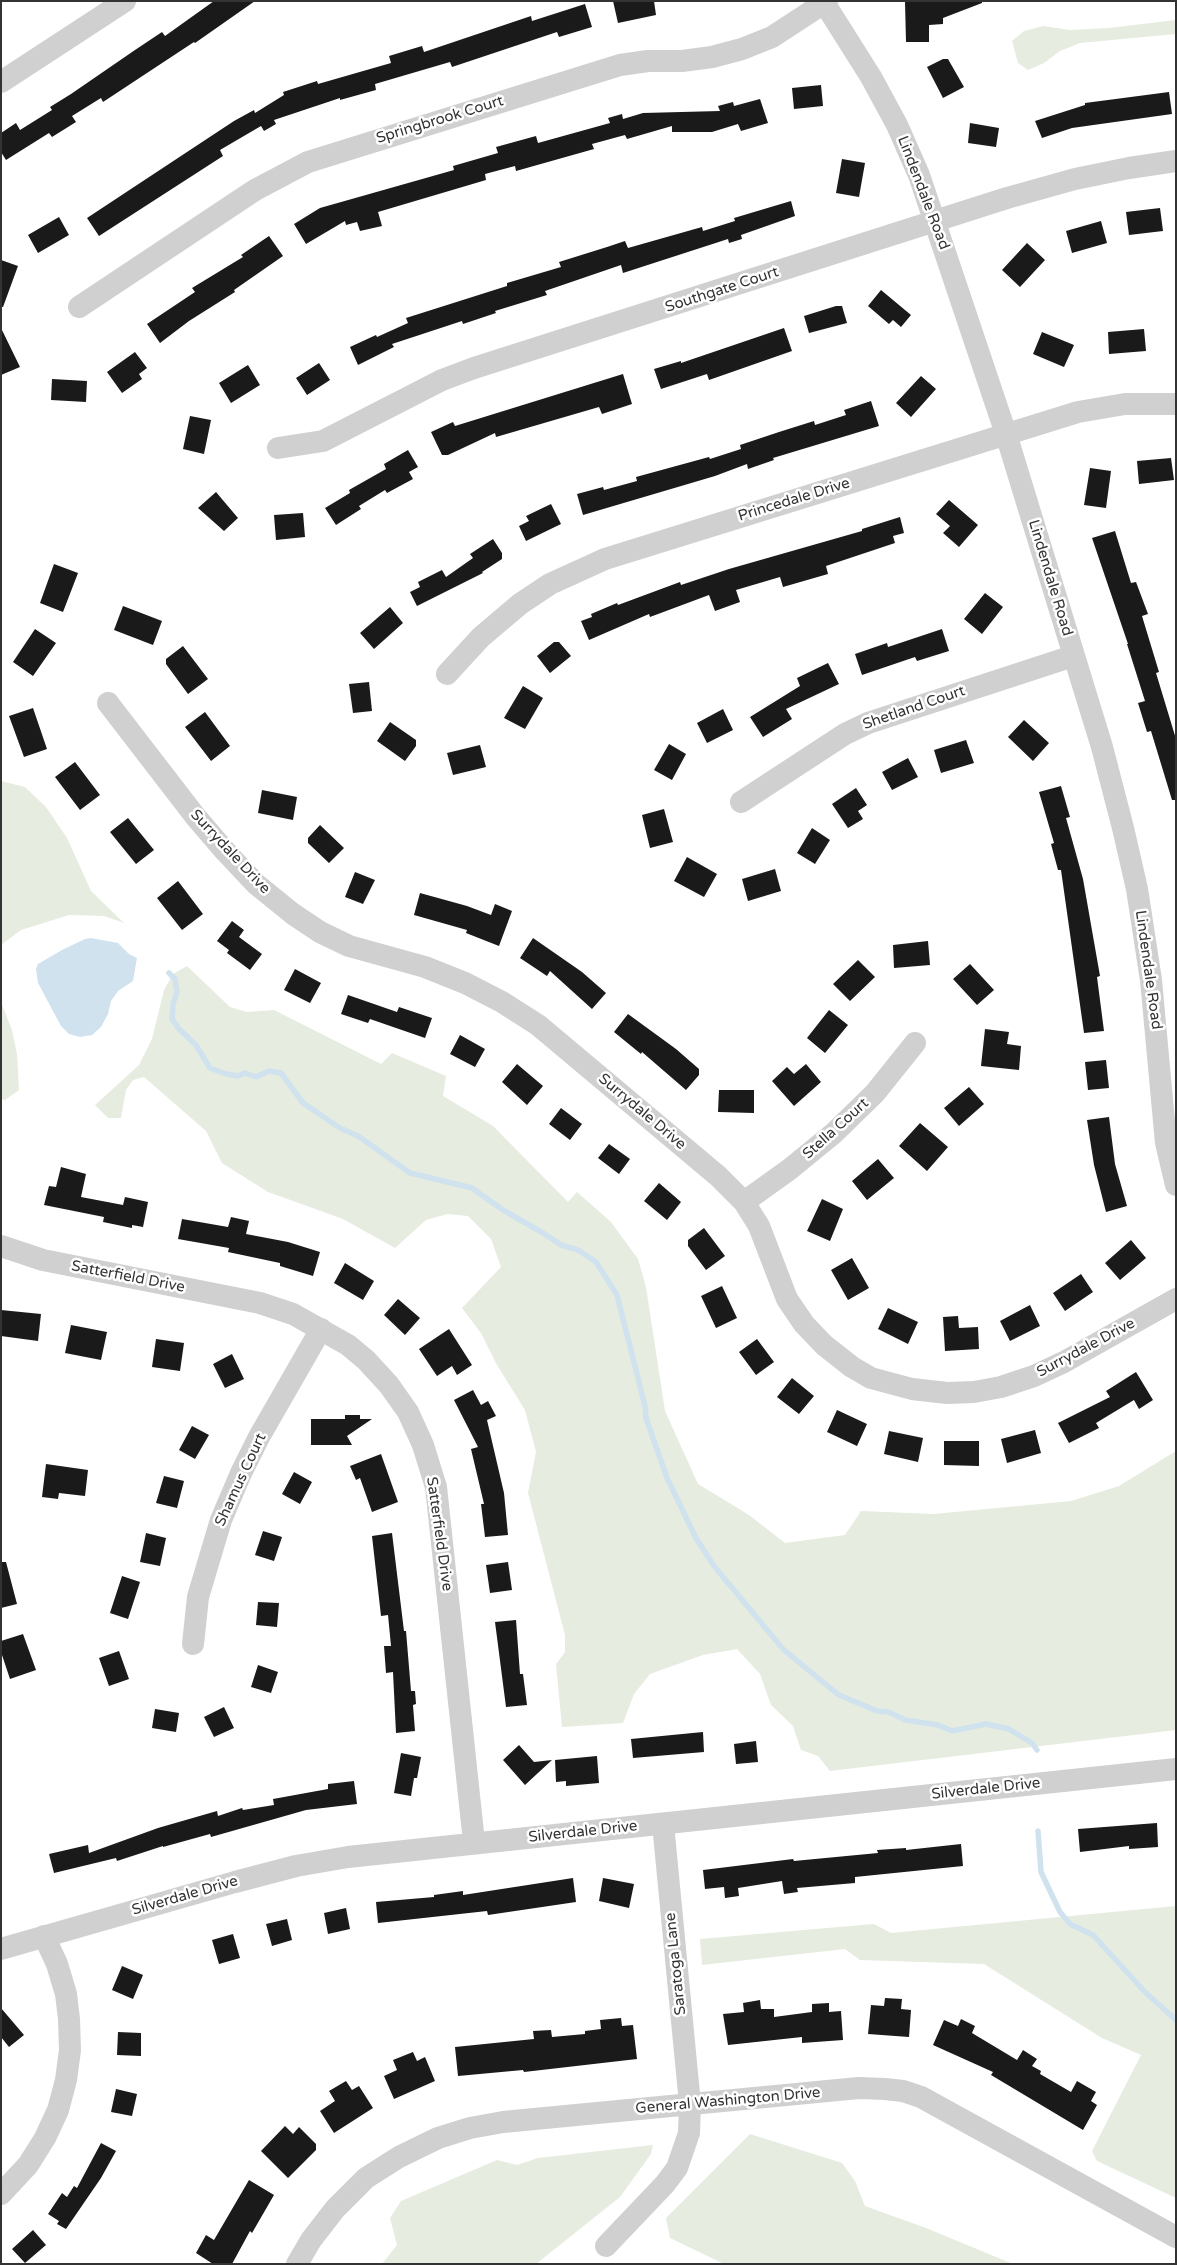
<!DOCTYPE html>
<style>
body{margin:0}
#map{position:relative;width:1177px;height:2265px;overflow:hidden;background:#fff;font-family:"Varela Round",sans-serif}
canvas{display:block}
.frame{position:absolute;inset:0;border:2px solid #333;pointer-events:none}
</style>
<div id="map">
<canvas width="1177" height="2265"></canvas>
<div class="frame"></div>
</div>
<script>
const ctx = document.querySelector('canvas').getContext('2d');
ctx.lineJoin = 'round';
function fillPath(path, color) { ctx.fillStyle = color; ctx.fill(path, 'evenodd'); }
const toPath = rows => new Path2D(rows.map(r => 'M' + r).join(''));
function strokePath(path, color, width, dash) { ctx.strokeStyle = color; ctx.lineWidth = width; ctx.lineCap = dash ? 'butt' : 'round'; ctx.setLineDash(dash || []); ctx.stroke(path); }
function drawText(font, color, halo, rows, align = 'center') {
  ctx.font = font + ' "Varela Round",sans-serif'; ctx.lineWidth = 5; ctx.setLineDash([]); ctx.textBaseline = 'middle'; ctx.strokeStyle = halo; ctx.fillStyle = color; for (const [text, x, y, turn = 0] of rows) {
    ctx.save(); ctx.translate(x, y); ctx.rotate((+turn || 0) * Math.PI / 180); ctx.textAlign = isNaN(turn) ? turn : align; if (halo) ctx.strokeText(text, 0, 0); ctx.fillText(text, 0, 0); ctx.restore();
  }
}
fillPath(toPath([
 [1176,20,1176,34,1080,43,1060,51,1044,63,1028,70,1018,63,1012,41,1024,31,1043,26,1070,30,1109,28],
 [1,781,25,787,46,807,67,838,91,891,124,923,104,916,69,915,21,930,1,945],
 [187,966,230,1007,247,1012,274,1010,381,1064,392,1053,446,1076,443,1096,493,1126,568,1202,577,1192,611,1222,638,1259,646,1287,665,1411,698,1484,749,1515,785,1543,845,1535,861,1511,934,1514,1071,1501,1119,1486,1176,1451,1176,1730,830,1771,818,1756,801,1750,793,1726,771,1705,760,1674,737,1649,703,1655,650,1674,634,1694,623,1723,562,1727,556,1664,565,1652,565,1635,528,1493,536,1452,525,1410,497,1365,481,1333,462,1308,501,1267,491,1239,468,1216,447,1214,426,1220,395,1248,343,1219,268,1192,222,1163,206,1131,144,1077,133,1080,126,1090,121,1118,108,1118,95,1105,139,1065,152,1039,164,990,173,974],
 [1,1002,12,1030,17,1054,19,1090,5,1100,1,1099],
 [1176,1906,1176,2198,1097,2161,1092,2151,1141,2055,1102,2038,984,1964,860,1960,845,1949,702,1965,700,1939,874,1924,891,1933],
 [750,2134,842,2163,855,2181,865,2206,926,2228,1013,2264,724,2264,670,2238,666,2218],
 [653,2145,651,2154,620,2197,536,2264,382,2264,397,2245,390,2218,401,2201,497,2160,517,2165,538,2158]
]), '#e6ecdf');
fillPath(toPath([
 [91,938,118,943,129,954,137,958,133,981,118,991,111,1001,108,1014,101,1027,92,1035,80,1037,69,1034,61,1026,38,983,36,969,38,964,62,950,85,939]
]), '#cfe2ee');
strokePath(toPath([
 [169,973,175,979,177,992,173,1004,172,1019,179,1029,196,1045,210,1068,226,1074,238,1076,245,1073,256,1077,269,1071,281,1073,303,1103,340,1128,358,1136,410,1173,472,1188,503,1210,543,1233,561,1245,578,1250,596,1262,617,1295,645,1406,646,1418,667,1478,696,1538,714,1566,783,1649,839,1695,877,1711,889,1712,905,1720,938,1725,952,1731,986,1724,1009,1729,1032,1743,1037,1750],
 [1038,1831,1041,1872,1060,1912,1070,1924,1093,1935,1145,1992,1176,2020]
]), '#cfe2ee', 5.5);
fillPath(toPath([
 [214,1,255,1,195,43,194,42,103,102,101,98,72,116,76,122,52,137,49,133,6,160,1,152,1,133,16,123,20,130,52,110,50,107,71,94,135,50,162,32,165,36],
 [613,1,654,1,656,15,618,23],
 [982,1,982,3,943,18,943,24,929,25,929,42,906,42,905,2],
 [585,4,592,27,559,37,557,32,452,67,450,62,375,84,376,90,340,100,340,98,274,120,276,124,264,131,261,126,220,150,223,156,99,236,87,218,234,121,254,110,255,113,284,95,283,92,317,81,318,84,391,63,389,56,422,46,424,52,531,16,532,21],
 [943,59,948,59,964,87,943,98,927,67],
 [821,85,823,106,794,109,792,88],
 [1169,92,1172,114,1072,128,1042,138,1035,121,1085,105,1085,103],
 [760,99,768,123,741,131,738,124,712,132,672,132,672,126,627,139,625,135,592,144,594,149,516,171,515,166,485,174,486,180,378,212,382,226,360,231,357,222,346,225,345,221,306,244,294,224,320,208,454,170,453,166,498,153,496,147,536,136,538,143,610,123,608,118,622,114,623,119,643,113,720,111,718,106,733,102,734,106],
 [970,123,999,128,996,147,968,143],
 [842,159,865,163,859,197,836,193],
 [791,201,795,216,741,235,742,239,729,243,728,239,623,273,621,265,545,291,547,295,495,311,496,313,463,324,462,321,392,344,394,347,358,365,350,347,376,335,377,337,408,323,406,318,507,286,507,283,561,267,559,262,607,247,625,241,628,248,702,227,703,231,735,221,734,218],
 [1160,208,1163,231,1129,235,1126,212],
 [59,217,69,235,38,253,28,235],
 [1101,221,1107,243,1072,253,1066,231],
 [269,236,283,256,234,290,235,292,189,321,160,343,147,324,195,292,192,288,243,257,241,255],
 [1027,243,1045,260,1020,287,1002,270],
 [1,260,18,266,3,307,1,307],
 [881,290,911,315,901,327,893,320,889,324,868,306],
 [836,306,842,306,847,323,809,333,804,316],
 [1,328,20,367,1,375],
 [784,328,792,351,709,380,707,374,661,389,654,369,681,361,681,363],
 [1144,329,1146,351,1109,354,1108,332],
 [1042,332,1074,345,1064,367,1033,354],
 [135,352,147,368,139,374,142,379,122,393,107,372],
 [319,363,330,380,307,395,296,378],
 [248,365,260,385,231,403,219,383],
 [623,374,632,404,602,414,599,407,496,437,495,433,448,455,442,455,431,432,453,422,455,426],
 [921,376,936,389,911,417,896,403],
 [52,379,87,381,86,402,51,400],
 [871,401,879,426,773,458,774,460,748,469,747,464,715,476,583,515,577,494,603,487,604,490,637,481,636,477,709,457,710,459,741,449,740,445,779,432,814,421,815,425,846,415,844,410],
 [190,416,211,420,204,454,183,449],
 [408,450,418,467,409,472,413,479,387,493,385,490,359,506,361,509,336,525,325,508,350,493,349,490,386,469,384,464],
 [1171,458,1174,480,1139,484,1137,461],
 [1090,468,1111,471,1106,508,1084,505],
 [216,492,238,518,224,531,198,508],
 [949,500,978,525,959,547,943,533,950,526,936,514],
 [551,504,561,524,526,541,519,526,529,521,526,516],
 [303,513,305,537,276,540,274,515],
 [900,517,904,533,893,536,895,543,826,566,828,574,783,587,780,577,736,590,740,602,715,611,709,595,650,617,649,614,589,640,581,621,592,617,591,614,617,603,618,605,680,582,681,585,729,569,862,531,862,529],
 [1115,531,1131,583,1136,582,1148,614,1142,616,1159,672,1156,673,1176,739,1176,800,1172,800,1151,731,1147,732,1138,703,1145,701,1127,644,1128,644,1092,538],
 [493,539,502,553,502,559,482,572,483,573,417,606,410,592,420,587,418,582,442,570,446,577,473,558,470,554],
 [54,564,78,573,63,612,40,603],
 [985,593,1003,607,982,634,964,619],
 [123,606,162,621,153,645,114,630],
 [390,607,403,623,374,649,360,633],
 [35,629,56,643,33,676,13,662],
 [942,629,949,651,917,661,915,657,862,675,855,654,887,643,888,647],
 [554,642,559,642,571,656,550,673,537,656],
 [183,646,208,679,188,694,166,664,166,659],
 [828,663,839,684,786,709,792,719,763,737,750,717,800,686,797,678],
 [369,682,372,711,353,713,349,684],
 [523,686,543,698,525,729,504,718],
 [33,708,47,749,24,757,9,716],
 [723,709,733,730,707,743,697,723],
 [205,712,230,746,211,761,185,727],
 [1024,720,1049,743,1033,761,1008,737],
 [390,722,416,740,416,746,405,761,377,741],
 [966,740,974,763,941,773,934,750],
 [669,744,686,754,672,780,654,770],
 [480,745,486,767,453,775,447,753],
 [908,758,918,777,892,790,882,772],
 [75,762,100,795,80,810,55,777],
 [1061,786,1070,817,1066,818,1083,879,1100,976,1097,977,1104,1031,1084,1033,1061,870,1058,870,1051,844,1054,843,1039,792],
 [856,788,867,805,858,811,863,819,848,828,832,804],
 [262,790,297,797,293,820,258,813],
 [664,809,673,842,650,848,642,815],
 [128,818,154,850,136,864,110,832],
 [320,825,344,848,329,863,308,843,308,838],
 [812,828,830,840,815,864,797,853],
 [687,857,717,874,704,897,674,881],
 [775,869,781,891,748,901,742,879],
 [355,872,375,880,363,904,345,897],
 [178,881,203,914,182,930,157,898],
 [420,893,467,906,491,915,495,904,512,911,499,946,466,933,467,930,414,915],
 [232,921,244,930,239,937,262,954,250,970,227,953,229,950,217,941],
 [533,938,582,972,606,993,592,1009,550,971,547,976,520,958],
 [928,941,930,965,894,968,893,945],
 [858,960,875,977,850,1001,833,984],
 [970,964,994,990,977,1005,953,979],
 [295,969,321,983,310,1003,284,990],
 [348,995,397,1012,399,1007,432,1018,425,1038,370,1019,368,1023,341,1014],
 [829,1010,848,1025,825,1053,807,1038],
 [628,1014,676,1049,699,1069,699,1075,686,1090,642,1052,641,1054,614,1032],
 [985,1029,1009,1032,1007,1044,1021,1046,1019,1070,981,1066],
 [460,1035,485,1049,475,1067,450,1054],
 [1106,1060,1109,1088,1088,1090,1085,1062],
 [517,1064,543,1086,527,1105,502,1082],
 [806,1064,821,1082,794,1106,772,1081,787,1067,794,1074],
 [969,1087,984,1104,959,1126,944,1108],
 [719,1090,754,1090,754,1113,718,1112],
 [561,1108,582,1124,570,1140,549,1124],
 [1109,1117,1115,1164,1127,1206,1106,1212,1094,1165,1087,1120],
 [920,1123,948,1147,927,1171,899,1146],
 [609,1144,630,1159,619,1174,598,1158],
 [878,1159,894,1178,867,1200,852,1181],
 [61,1167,86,1174,81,1197,123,1205,125,1197,148,1202,143,1227,132,1225,132,1228,103,1222,104,1217,44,1205,49,1186,56,1187],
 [659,1183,681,1202,667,1220,644,1201],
 [822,1199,843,1209,830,1241,807,1231],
 [231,1217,249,1221,246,1234,288,1242,320,1252,313,1276,280,1266,280,1263,228,1252,229,1248,178,1239,182,1219,228,1227],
 [704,1228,725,1256,706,1270,688,1246,688,1240],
 [1131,1240,1146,1258,1120,1280,1105,1263],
 [852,1258,869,1288,848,1300,831,1270],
 [345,1263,374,1281,363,1300,334,1283],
 [1081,1274,1093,1292,1065,1311,1053,1293],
 [722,1286,737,1318,716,1328,701,1296],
 [398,1299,420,1318,405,1335,384,1315],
 [1030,1305,1040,1326,1010,1341,1000,1321],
 [888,1308,918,1322,908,1344,878,1329],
 [1,1310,41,1314,38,1341,1,1336],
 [958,1316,959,1328,978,1327,979,1349,945,1351,943,1317],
 [71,1325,107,1332,101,1360,65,1353],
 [449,1329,472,1365,457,1375,452,1366,437,1376,419,1349],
 [156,1339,184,1343,180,1371,152,1367],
 [757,1339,774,1362,756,1375,739,1352],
 [232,1354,244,1379,225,1388,213,1364],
 [1136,1372,1153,1400,1139,1409,1134,1400,1096,1423,1099,1428,1069,1443,1058,1423,1110,1397,1106,1391],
 [792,1378,814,1396,799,1414,777,1397],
 [473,1390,481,1405,488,1401,496,1416,487,1420,504,1493,508,1535,485,1537,481,1504,484,1504,471,1449,478,1447,454,1400],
 [837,1410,867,1424,857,1446,827,1432],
 [345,1415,360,1415,360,1419,372,1419,347,1436,352,1445,311,1445,311,1419,345,1419],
 [192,1426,209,1435,195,1459,179,1450],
 [1035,1430,1041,1453,1007,1463,1001,1439],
 [889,1431,923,1438,918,1462,884,1454],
 [944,1441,979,1441,979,1466,944,1465],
 [381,1454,398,1502,372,1512,360,1478,356,1480,350,1466],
 [46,1464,88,1470,85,1496,59,1493,58,1499,42,1497],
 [294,1472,312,1482,300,1504,282,1494],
 [164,1476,184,1481,177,1508,156,1503],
 [263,1531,282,1537,274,1561,255,1555],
 [146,1533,166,1538,160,1566,140,1562],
 [392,1533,404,1631,406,1631,411,1691,415,1691,416,1704,413,1705,415,1731,396,1733,393,1672,386,1673,384,1646,391,1646,388,1615,381,1616,372,1536],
 [1,1562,6,1562,17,1604,1,1608],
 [508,1562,512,1590,490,1593,486,1565],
 [122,1576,140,1582,128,1619,110,1613],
 [258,1602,279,1603,277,1627,256,1625],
 [516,1620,520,1674,523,1674,527,1705,506,1707,495,1622],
 [23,1634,36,1670,10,1679,1,1652,1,1641],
 [119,1651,129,1679,109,1686,99,1658],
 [258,1665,278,1672,271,1693,251,1687],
 [224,1707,234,1728,214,1737,204,1717],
 [155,1709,179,1713,176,1732,152,1728],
 [703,1732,704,1752,633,1758,631,1739],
 [756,1741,758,1762,736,1764,734,1744],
 [519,1745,534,1762,552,1760,525,1785,503,1760],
 [401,1753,421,1757,417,1778,414,1778,411,1796,394,1793],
 [597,1756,599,1783,566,1786,566,1781,556,1782,555,1760],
 [354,1781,357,1804,306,1810,211,1837,210,1834,163,1847,163,1846,117,1861,116,1858,54,1873,49,1854,88,1845,89,1853,158,1828,217,1811,218,1816,242,1808,243,1810,274,1805,273,1799,328,1789,328,1784],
 [1157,1823,1158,1847,1129,1849,1129,1846,1080,1852,1078,1829],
 [961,1844,963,1866,855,1877,855,1883,797,1888,798,1892,784,1894,782,1881,738,1888,739,1896,725,1898,724,1887,705,1889,703,1870,793,1859,794,1861,878,1853,877,1850,906,1848,906,1850],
 [573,1878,576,1902,488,1915,487,1911,378,1923,376,1902,434,1897,434,1895,463,1891,463,1895],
 [603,1878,634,1884,629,1908,599,1901],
 [346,1908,350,1929,328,1934,324,1913],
 [287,1919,292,1940,272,1946,266,1924],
 [233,1934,240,1958,219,1964,212,1940],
 [122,1966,143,1975,133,1999,112,1990],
 [885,1998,902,1999,901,2009,911,2010,909,2037,868,2034,871,2005,884,2006],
 [760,2000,761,2009,774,2009,774,2017,812,2012,812,2004,829,2003,829,2012,841,2011,843,2040,802,2043,802,2037,728,2045,723,2014,744,2012,743,2003],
 [1,2008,24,2035,9,2047,1,2037],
 [621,2018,622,2026,633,2025,637,2059,524,2072,523,2070,458,2076,455,2047,534,2039,533,2031,551,2030,552,2037,585,2034,585,2031,601,2029,600,2020],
 [961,2019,975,2026,972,2033,1017,2060,1023,2050,1037,2059,1032,2066,1041,2071,1040,2074,1071,2092,1077,2081,1096,2092,1091,2101,1097,2105,1083,2130,991,2075,993,2072,933,2045,944,2020,958,2026],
 [118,2032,141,2033,141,2056,117,2055],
 [413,2052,417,2061,425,2057,435,2081,394,2099,384,2076,397,2070,393,2060],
 [346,2081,352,2090,359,2086,373,2108,334,2133,320,2111,335,2101,329,2091],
 [116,2089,137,2094,132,2116,111,2112],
 [285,2126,293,2134,299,2127,316,2144,316,2150,288,2178,261,2151],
 [101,2143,116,2151,101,2178,66,2229,57,2224,59,2221,48,2214,62,2193,67,2197,74,2186,77,2188],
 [249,2180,274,2195,252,2233,250,2231,232,2264,213,2264,196,2253,206,2235,214,2240],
 [33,2230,46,2245,25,2263,12,2249]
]), '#1a1a1a');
strokePath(toPath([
 [823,1,871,77,897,125,919,175,1006,434,1102,747,1123,828,1137,889,1151,980,1166,1143,1176,1185],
 [1,82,125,1],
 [79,307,255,190,308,162,620,65,648,61,682,61,712,57,742,49,772,37,827,1],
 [278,448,323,441,442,380,474,368,1007,198,1075,179,1129,168,1176,161],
 [447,674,481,637,520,604,550,584,605,559,1078,412,1125,404,1176,404],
 [108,703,195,816,225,851,256,884,293,914,320,932,349,946,425,967,465,983,502,1002,538,1025,718,1176,744,1202,759,1226,787,1299,804,1324,824,1345,852,1367,871,1378,912,1389,947,1393,974,1392,1001,1387,1034,1376,1064,1362,1176,1299],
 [741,802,845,734,868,723,1073,656],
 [744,1202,790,1169,834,1133,875,1093,915,1043],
 [1,1246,43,1260,260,1303,293,1314,348,1345,366,1360,389,1385,408,1412,423,1445,436,1487,474,1842],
 [193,1644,198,1597,221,1520,241,1473,259,1437,321,1329],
 [1,1949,235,1882,296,1866,348,1857,1176,1769],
 [1,2194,28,2165,45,2138,58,2110,66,2080,70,2050,69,2019,66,1994,57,1964,44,1936],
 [606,2246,665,2184,677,2168,689,2133,690,2104,663,1824],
 [297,2264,311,2240,335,2209,366,2178,399,2157,438,2138,470,2128,503,2122,859,2088,885,2089,903,2091,921,2097,1176,2237]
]), '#d0d0d0', 22);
drawText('15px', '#333', '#fff', [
 ["Springbrook Court",440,120,-17],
 ["Lindendale Road",923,193,69],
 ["Southgate Court",722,290,-18],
 ["Princedale Drive",794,500,-17],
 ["Lindendale Road",1050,578,73],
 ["Shetland Court",914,708,-19],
 ["Surrydale Drive",230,852,47],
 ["Lindendale Road",1148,970,82],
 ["Surrydale Drive",642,1112,40],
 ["Stella Court",836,1129,-42],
 ["Satterfield Drive",128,1277,11],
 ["Surrydale Drive",1086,1348,-28],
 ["Shamus Court",241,1480,-65],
 ["Satterfield Drive",439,1534,82],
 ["Silverdale Drive",986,1789,-6],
 ["Silverdale Drive",583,1832,-6],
 ["Silverdale Drive",185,1896,-16],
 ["Saratoga Lane",676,1964,-96],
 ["General Washington Drive",728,2101,-5]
]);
</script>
